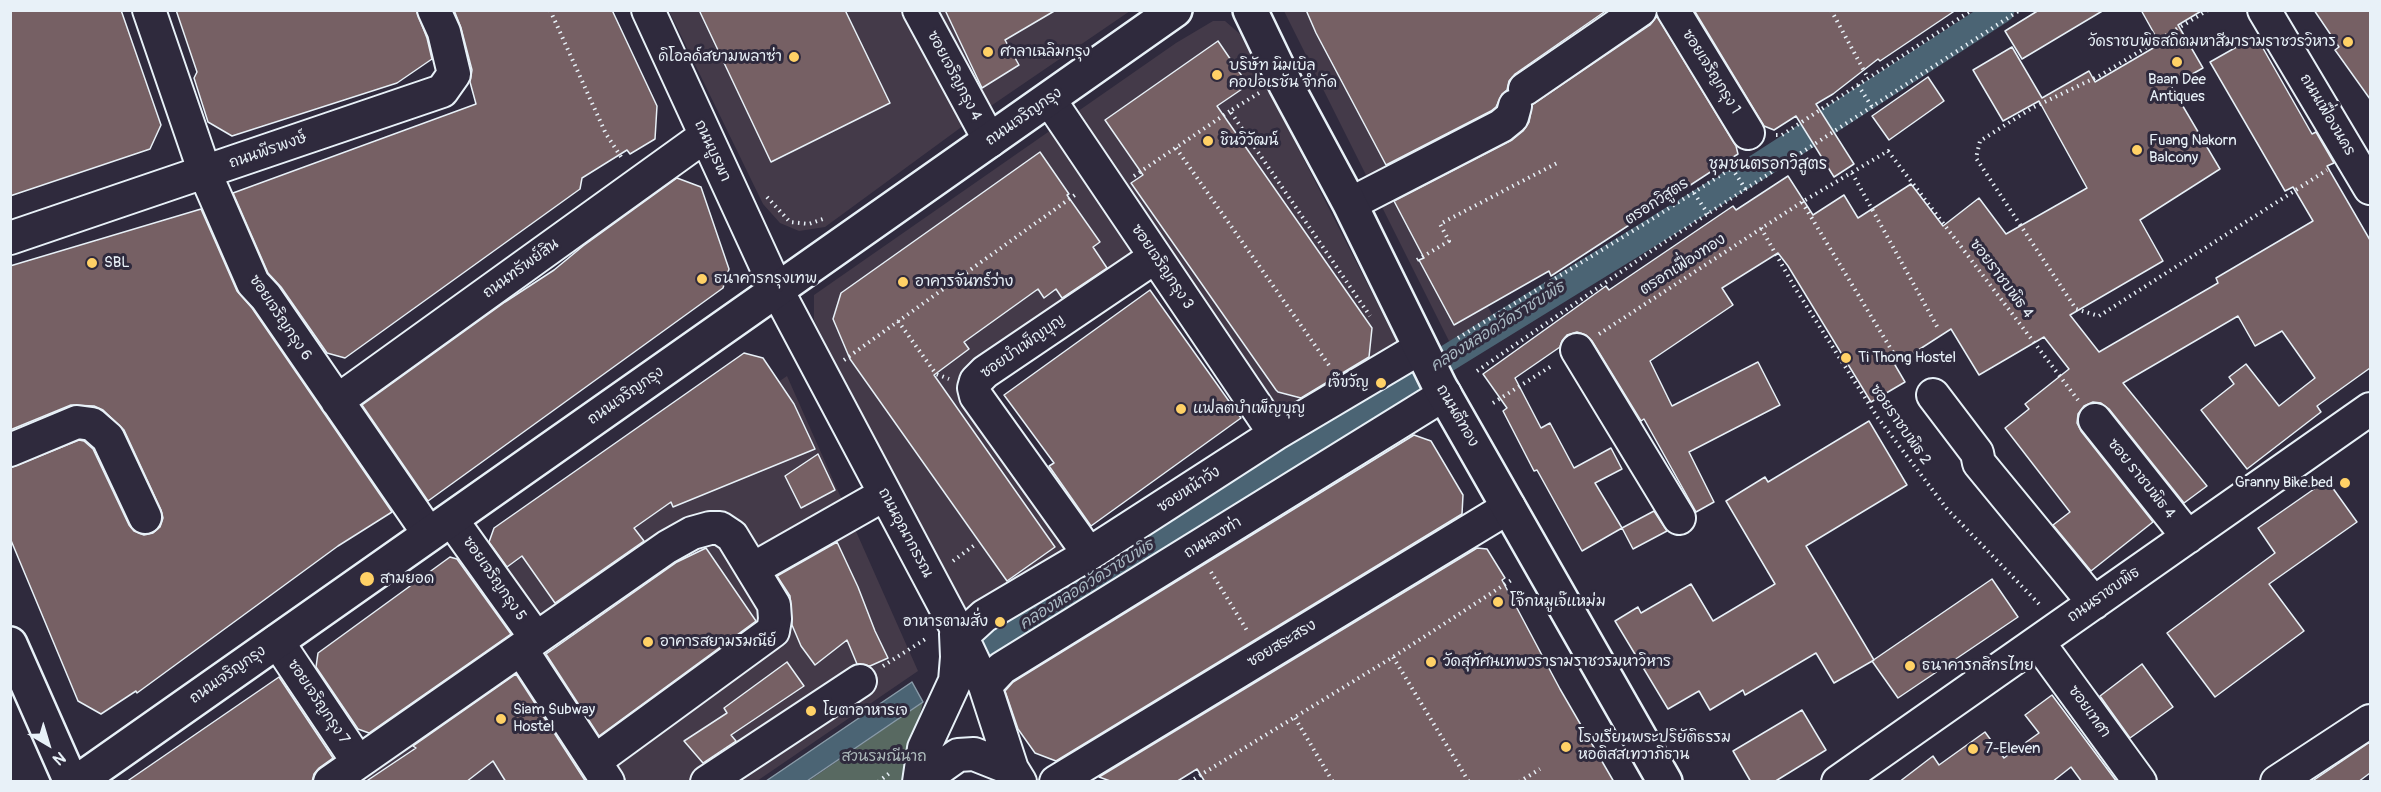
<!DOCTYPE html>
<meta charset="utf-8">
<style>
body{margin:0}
#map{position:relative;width:2381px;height:792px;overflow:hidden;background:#2f2a3d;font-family:Pangolin,sans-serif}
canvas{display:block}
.frame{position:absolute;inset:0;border:12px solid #e8f1f8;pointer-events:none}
.north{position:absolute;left:18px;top:714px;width:60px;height:60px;-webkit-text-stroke:4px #2f2a3d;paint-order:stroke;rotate:142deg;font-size:16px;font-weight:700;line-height:24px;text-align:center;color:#e8f1f8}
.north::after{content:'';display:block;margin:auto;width:21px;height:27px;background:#e8f1f8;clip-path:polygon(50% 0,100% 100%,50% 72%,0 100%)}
</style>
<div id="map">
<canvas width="2381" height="792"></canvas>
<div class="frame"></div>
<div class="north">N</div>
</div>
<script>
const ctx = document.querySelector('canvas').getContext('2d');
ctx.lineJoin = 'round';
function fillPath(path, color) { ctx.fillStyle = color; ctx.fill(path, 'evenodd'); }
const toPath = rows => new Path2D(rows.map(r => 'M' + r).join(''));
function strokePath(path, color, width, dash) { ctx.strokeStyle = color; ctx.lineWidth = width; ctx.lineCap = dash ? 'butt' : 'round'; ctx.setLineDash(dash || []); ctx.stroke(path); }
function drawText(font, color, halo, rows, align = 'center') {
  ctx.font = font + ' Pangolin,"Playpen Sans Thai",sans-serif'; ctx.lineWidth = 6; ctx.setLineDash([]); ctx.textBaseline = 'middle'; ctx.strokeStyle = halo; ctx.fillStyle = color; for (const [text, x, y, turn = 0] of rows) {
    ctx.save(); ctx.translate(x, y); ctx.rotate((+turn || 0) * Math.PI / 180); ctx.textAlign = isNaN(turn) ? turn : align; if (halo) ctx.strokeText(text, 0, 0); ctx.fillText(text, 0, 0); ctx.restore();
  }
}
fillPath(toPath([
 [669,11,1130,11,982,112,825,227,799,231,780,223,763,204],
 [1284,11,1478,11,1496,42,1534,119,1416,180,1497,323,1451,345],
 [1213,21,1225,21,1240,34,1402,352,1283,423,1158,249,976,374,1077,551,982,610,967,608,948,598,814,320,814,295,1176,43],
 [787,376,918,671,757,781,308,782,428,700,406,666,518,591,504,570]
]), '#443a49');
fillPath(toPath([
 [923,702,903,781,807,782]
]), '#586961');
const water = toPath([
 [912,682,923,702,807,781,766,781,912,682]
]);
fillPath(water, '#4b6474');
strokePath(water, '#8a9ca9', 1.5);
strokePath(toPath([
 [996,643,1391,393,1761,165,2001,10]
]), '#4b6474', 27);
const building = toPath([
 [10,10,121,10,161,125,150,149,10,196,10,10],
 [176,10,416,10,427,38,432,59,397,83,232,136,208,122,194,78,197,72,176,10],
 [454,10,612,10,657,106,655,139,630,154,627,150,582,178,580,189,345,358,327,353,281,287,268,273,233,193,476,104,470,82,472,70,461,28,454,10],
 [699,10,845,10,890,103,771,162,699,10],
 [945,10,1056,10,1005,40,1019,65,982,88,945,10],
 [1306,10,1607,10,1515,74,1509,81,1507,90,1502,94,1496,107,1491,111,1386,165,1316,33,1306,10],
 [1694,10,1956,10,1880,61,1878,59,1833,94,1816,104,1854,164,1834,177,1796,116,1774,130,1764,126,1694,10],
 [2039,10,2104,10,2022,59,2005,31,2039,10],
 [2141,10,2203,10,2178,25,2203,68,2171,86,2220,169,2140,220,2163,261,2070,315,2099,352,2218,283,2216,278,2313,221,2293,187,2285,191,2210,62,2256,36,2312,134,2316,132,2334,163,2327,166,2370,240,2370,368,2317,406,2321,412,2247,469,2201,410,2234,384,2229,377,2246,364,2279,406,2315,378,2282,331,2255,346,2238,316,2123,383,2207,486,2184,503,2109,409,2101,403,2093,402,2084,406,2078,414,2077,423,2081,431,2153,522,2091,571,2053,525,2070,512,2005,428,2029,409,2025,404,2069,369,2044,337,1979,375,1951,329,1895,365,1905,382,1871,402,1788,266,1778,253,1722,288,1733,305,1650,361,1672,406,1758,362,1780,405,1689,452,1714,502,1696,512,1644,419,1641,421,1592,341,1586,335,1577,332,1567,335,1562,341,1560,347,1515,378,1541,428,1550,423,1574,468,1611,448,1622,469,1595,483,1622,528,1582,551,1537,470,1534,471,1503,411,1507,408,1483,374,1606,286,1609,290,1733,206,1736,210,1788,176,1813,215,1844,195,1858,218,1911,184,1943,226,1979,198,2006,234,2087,188,2039,101,2003,121,1973,70,2012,47,2042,98,2089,71,2095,82,2160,44,2141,10],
 [2314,10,2370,10,2370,99,2335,50,2339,47,2314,10],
 [1657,16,1736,146,1738,154,1551,276,1549,271,1454,325,1419,260,1424,258,1394,201,1512,140,1523,131,1529,122,1532,105,1650,25,1657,16],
 [1218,41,1248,85,1217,106,1372,328,1369,357,1301,398,1278,392,1276,390,1131,183,1143,175,1105,120,1218,41],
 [1928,77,1944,101,1889,140,1872,116,1928,77],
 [1040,152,1069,194,1067,195,1100,242,1093,247,1107,268,1062,298,1056,289,1044,298,1038,289,964,342,969,349,934,375,1055,547,1007,581,850,359,833,319,841,293,1040,152],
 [677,178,701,187,729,269,723,288,428,501,362,405,505,302,554,270,583,246,677,178],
 [201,209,237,291,252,308,392,512,338,546,137,693,136,691,101,714,78,701,10,538,10,468,79,440,84,441,93,449,129,525,134,531,144,535,153,533,160,527,163,518,161,510,124,430,103,410,94,406,71,405,10,430,10,266,201,209],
 [1150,290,1241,418,1091,526,1049,466,1054,463,1004,395,1150,290],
 [744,353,763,358,794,404,815,449,673,507,671,502,634,528,644,541,555,603,522,556,507,567,489,542,494,528,744,353],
 [1869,421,1907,485,1806,546,1874,660,1834,683,1816,653,1745,695,1743,690,1710,710,1699,691,1668,709,1615,621,1638,607,1641,613,1691,584,1713,621,1775,584,1726,501,1765,477,1768,482,1869,421],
 [1414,435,1431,441,1463,495,1462,514,1056,761,1035,753,1018,729,1005,691,1013,682,1414,435],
 [818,454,835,490,801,508,785,476,818,454],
 [2327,480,2357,522,2269,584,2304,631,2215,697,2167,633,2275,553,2258,528,2327,480],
 [1654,511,1667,531,1633,549,1622,528,1654,511],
 [837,542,858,587,875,631,888,658,870,666,857,664,847,640,815,665,801,646,792,625,790,596,777,576,837,542],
 [706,548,756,621,599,736,546,654,677,562,706,548],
 [1477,548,1487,549,1505,578,1502,580,1560,689,1614,782,1205,782,1197,769,1176,782,1113,782,1099,777,1477,548],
 [450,557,457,559,511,634,369,733,358,729,316,667,318,653,450,557],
 [1992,579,2018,617,1898,698,1872,661,1992,579],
 [787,662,804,686,731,735,736,741,703,763,684,741,727,713,724,708,787,662],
 [2142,664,2173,707,2130,738,2100,696,2142,664],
 [516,674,586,782,506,782,493,761,466,782,365,782,416,748,413,746,516,674],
 [279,677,333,758,319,768,314,774,312,782,126,782,279,677],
 [2052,695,2117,782,2082,782,2071,767,2052,782,1899,782,1933,756,1939,765,1985,732,2004,758,2039,733,2025,715,2052,695],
 [1802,710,1826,750,1774,782,1751,782,1733,751,1802,710],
 [2370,742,2370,773,2358,782,2311,782,2370,742]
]);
fillPath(building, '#766064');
strokePath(building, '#e8f1f8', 1.5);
const minor = toPath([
 [149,10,205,173,253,283,266,297,429,534],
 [648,10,777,290,968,650,985,686,1012,769,1020,782],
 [919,10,990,141],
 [1673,10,1748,133],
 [2264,10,2370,188],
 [1525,89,1640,10],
 [1049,99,1275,434],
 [1350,204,1501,126,1512,117,1515,106],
 [10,238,442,91,454,74,444,32,434,10],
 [1577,350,1679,518],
 [1933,395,1977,453,1979,463,2094,603],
 [337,401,705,136],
 [2095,420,2188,537],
 [10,450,77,422,92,424,108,438,145,517],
 [451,519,536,638],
 [1089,554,976,396,974,388,976,381,985,372,1155,257],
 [753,569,885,494],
 [961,637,984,616,1089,554,1275,434,1420,348],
 [277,641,358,762],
 [2038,642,2140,782],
 [521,649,608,782],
 [985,686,1002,668,1445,394],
 [330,782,667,547,692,533,710,528,720,528,732,536,774,605,775,619,773,631,595,761],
 [707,782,860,681],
 [919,782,924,748,955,681,957,657,956,634],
 [929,782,934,772,958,755,974,754,1012,769],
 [1056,782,1509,507],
 [1838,782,2370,409],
 [2277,782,2370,721]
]);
const major = toPath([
 [1250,10,1286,85,1350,204,1440,387,1665,782],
 [10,644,71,782],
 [77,782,1175,10]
]);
strokePath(minor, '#e8f1f8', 36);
strokePath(major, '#e8f1f8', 38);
strokePath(toPath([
 [550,10,606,134,623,160],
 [1831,10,1868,78],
 [2208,10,2099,76,2032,108,1980,141,1976,158,2076,309,2099,316,2327,170],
 [1858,85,1872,107],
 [1259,93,1230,111,1370,316],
 [1776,135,1782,135,1972,10],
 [1176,148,1331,368],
 [1732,168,1746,190],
 [1852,173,1939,330],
 [1134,176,1230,111],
 [1694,193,1708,214],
 [767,197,790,222,809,224,823,219],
 [1802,202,1897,359],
 [1761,228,1795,288,1878,418,1947,509,2042,607],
 [1417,260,1449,241,1440,224,1557,163],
 [898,321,936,374,949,379],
 [1599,334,1802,202,1888,151,2078,400],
 [1458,338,1649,221,1732,168,1740,159],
 [844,360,1075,195],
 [1477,371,1663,243,2020,10],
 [1493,403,1553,365],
 [953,561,976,544],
 [1211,572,1248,632],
 [1393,657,1469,782],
 [883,666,927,638],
 [1295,718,1333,782],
 [878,782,891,772],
 [1189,782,1393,657,1513,579],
 [1519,782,1540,769]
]), '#e8f1f8', 4, [1.5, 4.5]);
strokePath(minor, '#2f2a3d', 32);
strokePath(major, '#2f2a3d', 33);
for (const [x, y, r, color] of [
 [2348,42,6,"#ffd166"],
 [988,52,6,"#ffd166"],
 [794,57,6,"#ffd166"],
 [2177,62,6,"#ffd166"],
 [1217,75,6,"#ffd166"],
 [1208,141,6,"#ffd166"],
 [2137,150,6,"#ffd166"],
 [92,263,6,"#ffd166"],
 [702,279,6,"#ffd166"],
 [903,282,6,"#ffd166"],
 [1846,358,6,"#ffd166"],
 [1381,383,6,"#ffd166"],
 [1181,409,6,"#ffd166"],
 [2345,483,6,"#ffd166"],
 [367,579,8,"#ffd166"],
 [1498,602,6,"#ffd166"],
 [1000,622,6,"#ffd166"],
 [648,642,6,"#ffd166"],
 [1431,662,6,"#ffd166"],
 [1910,666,6,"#ffd166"],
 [811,711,6,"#ffd166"],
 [501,719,6,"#ffd166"],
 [1566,747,6,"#ffd166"],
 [1973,749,6,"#ffd166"]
]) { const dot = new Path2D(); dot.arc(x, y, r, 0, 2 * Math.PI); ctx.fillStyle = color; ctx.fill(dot); strokePath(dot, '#2f2a3d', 2); }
drawText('15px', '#e8f1f8', '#2f2a3d', [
 ["วัดราชบพิธสถิตมหาสีมารามราชวรวิหาร",2336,42,"right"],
 ["ศาลาเฉลิมกรุง",1000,52],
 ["ดิโอลด์สยามพลาซ่า",782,57,"right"],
 ["บริษัท นิมเบิล",1229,66],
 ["คอปอเรชัน จำกัด",1229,83],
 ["Baan Dee",2177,80,"center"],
 ["Antiques",2177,97,"center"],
 ["ชินวิวัฒน์",1220,141],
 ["Fuang Nakorn",2149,141],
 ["Balcony",2149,158],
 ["SBL",104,263],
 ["ธนาคารกรุงเทพ",714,279],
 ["อาคารจันทร์ว่าง",915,282],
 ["Ti Thong Hostel",1858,358],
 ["เจ๊ขวัญ",1369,383,"right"],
 ["แฟลตบำเพ็ญบุญ",1193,409],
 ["Granny Bike.bed",2333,483,"right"],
 ["สามยอด",380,579],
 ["โจ๊กหมูเจ๊แหม่ม",1510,602],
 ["อาหารตามสั่ง",988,622,"right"],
 ["อาคารสยามรมณีย์",660,642],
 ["วัดสุทัศนเทพวรารามราชวรมหาวิหาร",1443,662],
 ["ธนาคารกสิกรไทย",1922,666],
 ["Siam Subway",513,710],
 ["Hostel",513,727],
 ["โยตาอาหารเจ",823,711],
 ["โรงเรียนพระปริยัติธรรม",1578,738],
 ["หอติสสเทวาภิธาน",1578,755],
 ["7-Eleven",1985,749]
], 'left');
drawText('15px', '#e8f1f8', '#2f2a3d', [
 ["ซอยเจริญกรุง 1",1711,72,58],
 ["ซอยเจริญกรุง 4",954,76,62],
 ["ถนนเฟื่องนคร",2327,115,59],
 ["ถนนเจริญกรุง",1024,117,-35],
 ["ถนนพีรพงษ์",268,151,-19],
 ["ถนนบูรพา",712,151,65],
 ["ตรอกวิสูตร",1657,202,-33],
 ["ตรอกเฟื่องทอง",1683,265,-33],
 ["ซอยเจริญกรุง 3",1162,267,56],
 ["ถนนทรัพย์สิน",521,269,-36],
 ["ซอยราชบพิธ 4",2001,279,53],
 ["ซอยเจริญกรุง 6",280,318,56],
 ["ซอยบำเพ็ญบุญ",1023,347,-35],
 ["ถนนเจริญกรุง",626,396,-35],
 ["ถนนตีทอง",1457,416,60],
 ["ซอยราชบพิธ 2",1900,425,55],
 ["ซอย ราชบพิธ 4",2141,479,51],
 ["ซอยหน้าวัง",1189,490,-33],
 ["ถนนอุณากรรณ",905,533,62],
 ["ถนนลงท่า",1213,538,-32],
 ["ซอยเจริญกรุง 5",494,579,55],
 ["ถนนราชบพิธ",2104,595,-35],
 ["ซอยสระสรง",1282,644,-31],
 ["ถนนเจริญกรุง",228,675,-35],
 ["ซอยเจริญกรุง 7",318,702,56],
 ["ซอยเทศา",2089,712,54]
]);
drawText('15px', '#aebbbc', '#2f2a3d', [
 ["สวนรมณีนาถ",884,757]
]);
drawText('16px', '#e8f1f8', '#2f2a3d', [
 ["ชุมชนตรอกวิสูตร",1768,165]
]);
drawText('italic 16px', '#a9b9c3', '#2f2a3d', [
 ["คลองหลอดวัดราชบพิธ",1498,327,-32],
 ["คลองหลอดวัดราชบพิธ",1087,585,-32]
]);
</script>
